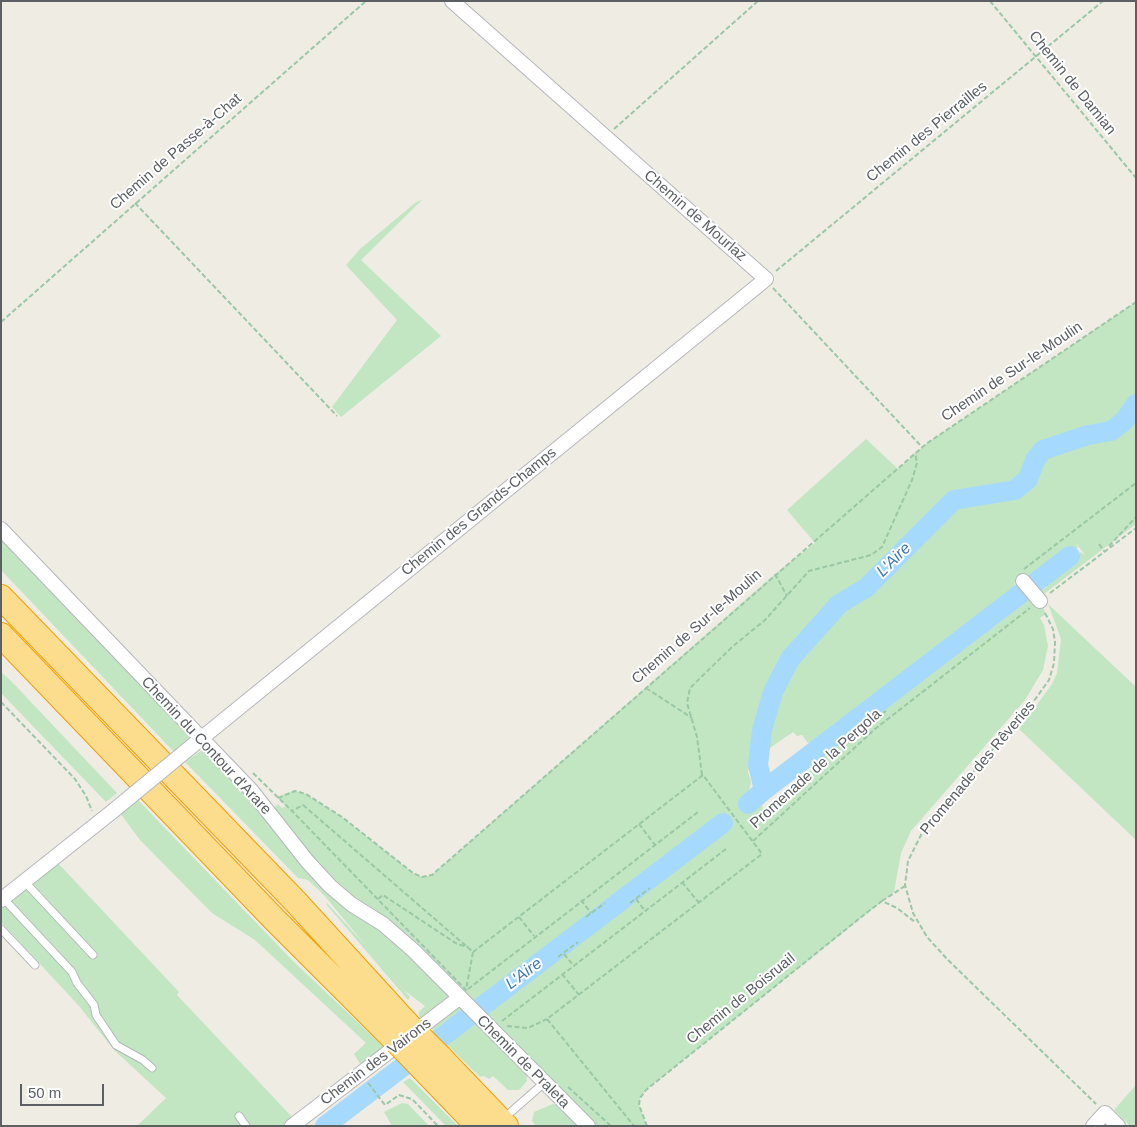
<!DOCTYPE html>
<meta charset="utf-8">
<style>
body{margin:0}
#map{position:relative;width:1137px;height:1127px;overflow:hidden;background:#efece4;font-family:Helvetica,sans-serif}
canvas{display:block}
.frame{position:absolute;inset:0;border:2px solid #5c6065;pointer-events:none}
.scale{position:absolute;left:20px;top:1084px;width:84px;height:22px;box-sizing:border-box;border:2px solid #5c6065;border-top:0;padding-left:6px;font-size:15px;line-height:18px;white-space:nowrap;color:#5c6065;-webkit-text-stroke:4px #fff;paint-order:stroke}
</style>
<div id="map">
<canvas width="1137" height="1127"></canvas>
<div class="frame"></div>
<div class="scale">50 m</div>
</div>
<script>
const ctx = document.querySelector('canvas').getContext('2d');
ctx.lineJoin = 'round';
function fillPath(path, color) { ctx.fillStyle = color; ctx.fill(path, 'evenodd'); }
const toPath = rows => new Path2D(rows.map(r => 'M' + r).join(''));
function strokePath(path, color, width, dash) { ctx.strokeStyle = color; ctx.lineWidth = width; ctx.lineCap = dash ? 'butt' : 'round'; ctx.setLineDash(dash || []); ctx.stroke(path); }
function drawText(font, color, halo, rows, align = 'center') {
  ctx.font = font + ' Helvetica,sans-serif'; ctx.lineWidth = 4; ctx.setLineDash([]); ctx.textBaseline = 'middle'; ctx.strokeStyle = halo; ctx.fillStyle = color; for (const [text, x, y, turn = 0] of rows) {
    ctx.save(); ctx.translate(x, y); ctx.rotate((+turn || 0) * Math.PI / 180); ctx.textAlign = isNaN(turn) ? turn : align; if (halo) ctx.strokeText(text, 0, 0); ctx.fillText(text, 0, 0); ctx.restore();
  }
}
fillPath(toPath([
 [423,199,361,260,441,336,341,417,332,407,397,320,346,265,360,249,415,203],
 [1136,302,1136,524,1044,594,1041,591,1047,587,1044,584,1076,560,1080,552,1085,555,1076,543,1078,548,1068,550,1037,575,1035,571,1029,575,1027,574,1014,583,1017,588,862,703,822,738,808,743,802,735,797,736,793,732,751,761,748,772,751,782,746,804,762,805,763,809,810,771,813,765,1035,595,1040,601,1046,614,1040,618,1044,625,1048,646,1043,670,1025,700,911,831,901,853,894,892,646,1090,640,1098,639,1105,647,1126,588,1126,367,915,268,812,278,804,282,808,286,806,278,798,284,794,295,791,306,794,342,817,413,873,422,877,432,875,775,574,815,543,787,510,866,439,898,469,926,444],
 [1,534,193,736,175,753,1,570],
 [1048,604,1136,687,1136,840,1019,729,1052,684,1057,673,1061,639],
 [1,672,12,682,117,793,106,802,1,693],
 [205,748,269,820,451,998,424,1021,419,1017,419,1012,425,1006,405,991,368,948,410,997,408,1000,326,904,327,903,366,946,323,894,308,880,298,878,185,762],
 [138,800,293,961,386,1049,362,1067,354,1054,366,1043,255,940,212,913,140,840,120,813],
 [56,861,179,992,177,995,293,1118,283,1126,137,1126,166,1098,114,1050,79,1006,1,922,1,905],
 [457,1005,466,1011,435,1033,429,1026],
 [476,1020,526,1071,527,1081,519,1090,508,1090,493,1076,489,1079,484,1076,480,1077,445,1043],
 [410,1078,458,1126,446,1126,403,1082],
 [1136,1085,1136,1126,1130,1126,1114,1110],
 [402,1103,408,1104,429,1126,392,1126,384,1112],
 [553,1104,560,1106,580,1126,536,1126,532,1121,534,1112]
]), '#c2e6c1');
strokePath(toPath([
 [764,790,1070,556],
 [748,804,764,790,758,765,762,730,773,692,790,659,839,604,866,588,954,500,1015,490,1028,479,1035,460,1043,450,1088,435,1111,431,1124,421,1136,404],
 [325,1126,723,823]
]), '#a5dafe', 20);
const service = toPath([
 [24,881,93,955],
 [3,898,72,972,77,983,94,1005,96,1015,116,1045,143,1060,152,1068],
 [1,929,35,965],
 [239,1116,246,1126],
 [503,1119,544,1083]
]);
const minor = toPath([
 [1,529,251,790,307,861,330,886,351,904,383,924,414,951,588,1126],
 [1023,581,1040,601],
 [192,746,766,279,452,1],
 [1,900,113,811],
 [292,1126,459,998],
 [1093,1126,1105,1113,1118,1126]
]);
const motorway = toPath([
 [1,597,295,901,412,1029],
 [1,635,274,919,397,1042],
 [440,1057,506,1126],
 [424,1070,478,1126]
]);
strokePath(service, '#b5b7bb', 9);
strokePath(minor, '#b5b7bb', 16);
strokePath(motorway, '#f1a002', 26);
strokePath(toPath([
 [990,1,1136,178],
 [614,129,758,1],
 [135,203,337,416],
 [776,271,1103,1],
 [773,288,922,447],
 [1,322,366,1],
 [1099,544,1104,551],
 [1109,546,1136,517],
 [1024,569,1136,483],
 [775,574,787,596],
 [1050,593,1136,528],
 [1045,613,1053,629,1055,642,1054,663,1049,680,1031,705,924,829,908,861,905,885,913,913,927,937,948,960,1096,1104],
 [646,688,692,718],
 [1,702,75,779,86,796,92,811],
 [865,726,886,711],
 [253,773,292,811],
 [702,775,697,737,687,703,690,688,732,647,765,620,809,571,871,555,882,547,912,480,917,463,915,453],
 [278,798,295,791,306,794,342,817,413,873,422,877,432,875,926,444,1136,302],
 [303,805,473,952,466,990,292,811,303,805],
 [639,824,655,845],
 [753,841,875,729,1030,608],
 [682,882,699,903],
 [378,899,383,895,457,944,468,947],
 [636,899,645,911],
 [581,900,591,913],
 [882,901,905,886],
 [630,903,650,888],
 [519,917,534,936],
 [586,917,605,903],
 [473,952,703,775,762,854,547,1019,634,1126],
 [564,954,573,965],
 [558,957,578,942],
 [562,974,579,995],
 [468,989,698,812],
 [502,1021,726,849],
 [507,1026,528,1028,547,1019],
 [368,1083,385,1105,399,1095,412,1099,438,1126],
 [568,1087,611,1126],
 [647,1126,639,1105,640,1098,646,1090,865,914,882,901,897,908,915,922]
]), '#9ac7a6', 2, [5, 2.5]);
strokePath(service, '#fff', 7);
strokePath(minor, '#fff', 14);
strokePath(motorway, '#fcdd8e', 24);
const minorBridge = toPath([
 [113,811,192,746]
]);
const motorwayBridge = toPath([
 [412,1029,440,1057],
 [397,1042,424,1070]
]);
strokePath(minorBridge, '#b5b7bb', 16, []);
strokePath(motorwayBridge, '#f1a002', 26, []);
strokePath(minorBridge, '#fff', 14);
strokePath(motorwayBridge, '#fcdd8e', 24);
drawText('15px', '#5c6065', '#fff', [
 ["Chemin de Damian",1072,83,51],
 ["Chemin des Pierrailles",927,132,-39],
 ["Chemin de Passe-à-Chat",176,152,-41],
 ["Chemin de Mourlaz",695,216,41],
 ["Chemin de Sur-le-Moulin",1012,372,-34],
 ["Chemin des Grands-Champs",479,512,-39],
 ["Chemin de Sur-le-Moulin",697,627,-41],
 ["Chemin du Contour d'Arare",206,746,47],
 ["Promenade des Rêveries",978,768,-50],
 ["Promenade de la Pergola",816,769,-42],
 ["Chemin de Boisruail",741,999,-39],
 ["Chemin des Vairons",376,1062,-37],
 ["Chemin de Praleta",523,1062,45]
]);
drawText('italic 16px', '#427ab0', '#fff', [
 ["L'Aire",894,560,-45],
 ["L'Aire",524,974,-37]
]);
</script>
